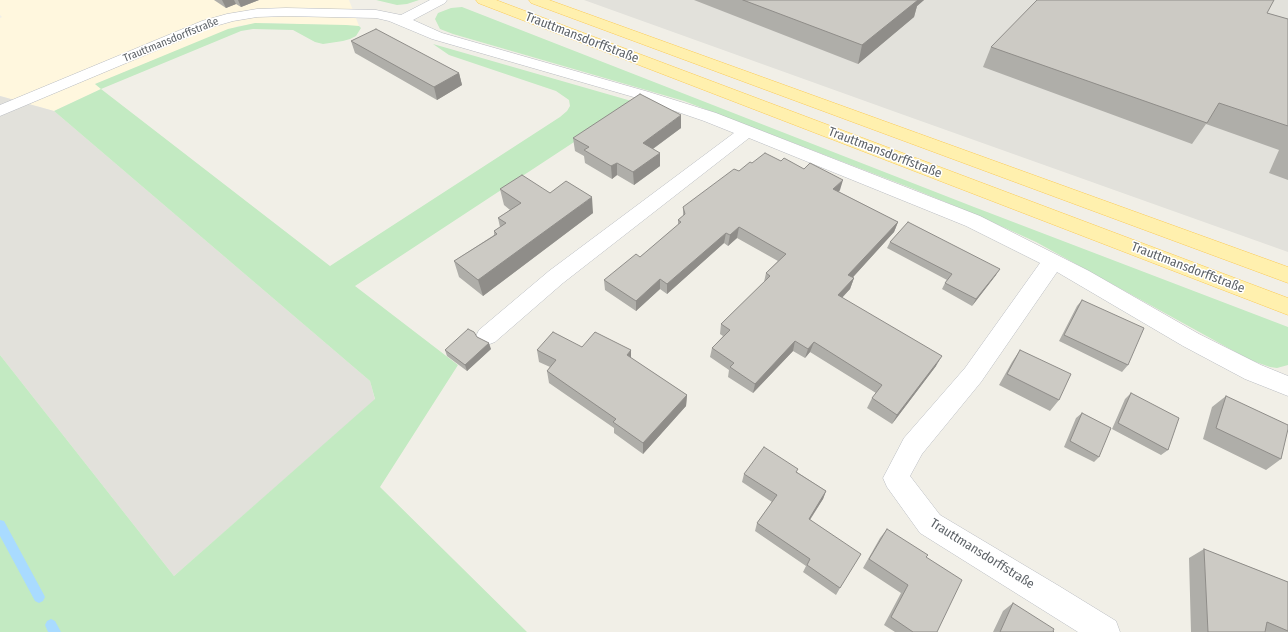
<!DOCTYPE html>
<meta charset="utf-8">
<style>
body{margin:0}
canvas{display:block;background:#f1efe7}
</style>
<canvas width="1288" height="632"></canvas>
<script>
const ctx = document.querySelector('canvas').getContext('2d');
ctx.lineJoin = 'round';
function fillPath(path, color) { ctx.fillStyle = color; ctx.fill(path, 'evenodd'); }
const toPath = rows => new Path2D(rows.map(r => 'M' + r).join(''));
function strokePath(path, color, width, dash) { ctx.strokeStyle = color; ctx.lineWidth = width; ctx.lineCap = dash ? 'butt' : 'round'; ctx.setLineDash(dash || []); ctx.stroke(path); }
function drawText(font, color, halo, rows, align = 'center') {
  ctx.font = font + ' "Fira Sans Condensed",sans-serif'; ctx.lineWidth = 3; ctx.setLineDash([]); ctx.textBaseline = 'middle'; ctx.strokeStyle = halo; ctx.fillStyle = color; for (const [text, x, y, turn = 0] of rows) {
    ctx.save(); ctx.translate(x, y); ctx.rotate((+turn || 0) * Math.PI / 180); ctx.textAlign = isNaN(turn) ? turn : align; if (halo) ctx.strokeText(text, 0, 0); ctx.fillText(text, 0, 0); ctx.restore();
  }
}
fillPath(toPath([
 [0,0,349,0,359,26,266,23,238,26,95,84,101,89,54,111,0,96,0,18,2,17,0,15]
]), '#fff7de');
fillPath(toPath([
 [584,0,1288,0,1288,252,904,115],
 [0,96,54,111,370,381,375,400,174,576,0,355]
]), '#e2e1db');
fillPath(toPath([
 [376,0,419,0,407,4,397,5],
 [462,7,974,207,1288,327,1288,365,1277,368,1270,367,1250,360,1036,242,972,213,911,188,684,101,453,34,440,29,435,19,438,13,451,8],
 [255,23,346,25,359,26,361,28,356,36,350,39,343,41,323,44,315,42,293,30,253,29,241,31,101,89,330,266,560,117,567,111,570,106,569,100,556,91,449,55,433,44,635,102,355,286,458,365,380,487,527,632,0,632,0,355,174,576,375,399,370,381,54,111,101,89,95,84,228,29]
]), '#c3eac2');
fillPath(toPath([
 [0,520,4,521,43,593,45,597,43,601,39,603,35,601,0,536,0,520],
 [51,619,55,621,61,632,48,632,45,625,47,621,51,619]
]), '#a9dbff');
const minor = toPath([
 [430,0,447,0,445,3,413,20,442,33,649,92,716,113,980,216,1089,271,1199,334,1261,365,1288,376,1288,396,1245,379,1183,346,1057,272,981,382,922,454,910,476,940,515,1059,586,1116,621,1120,632,1078,632,920,533,887,487,883,478,904,438,965,368,1040,263,966,226,749,138,563,283,495,342,487,345,479,342,476,336,479,330,549,271,734,133,704,121,637,98,432,39,389,21,376,18,286,16,257,17,233,21,212,27,0,116,0,105,202,21,227,14,257,9,286,8,376,10,401,15,430,0]
]);
const major = toPath([
 [476,0,496,0,1288,298,1288,315,478,3,476,0],
 [529,0,549,0,1288,267,1288,283,531,3,529,0]
]);
strokePath(minor, '#b9bcc1', 1);
strokePath(major, '#fbca56', 1);
fillPath(minor, '#fff');
fillPath(major, '#fff0ae');
fillPath(toPath([
 [214,0,259,0,241,7,236,4,226,8],
 [694,0,924,0,917,6,914,17,858,64],
 [1267,13,1288,19,1288,180,1269,173,1279,150,1206,124,1192,144,983,67,991,47],
 [351,41,459,73,462,85,437,100,355,53],
 [681,128,653,149,660,166,634,185,617,175,612,179,585,163,584,156,575,151,573,138],
 [752,163,840,190,839,192,898,222,894,232,852,278,854,278,850,289,842,298,936,366,892,424,867,408,872,398,876,393,810,352,805,358,793,351,753,393,728,377,729,370,710,357,712,348,723,336,720,334,721,324,764,282,766,273,778,261,737,238,728,246,724,243,667,294,660,289,636,311,605,290,604,280,640,257,678,225,678,220,683,216,683,207,739,171],
 [500,189,550,193,593,213,483,296,459,277,454,261,494,235,494,231,500,227,498,218,510,210,504,205],
 [890,242,996,275,972,306,942,289,945,283,947,280,887,248],
 [1082,300,1128,365,1122,372,1059,341,1077,306],
 [477,337,491,349,467,371,447,356,445,350],
 [582,347,631,350,631,358,687,395,686,406,643,454,614,433,614,428,549,383,547,371,550,367,539,362,537,350],
 [1020,350,1059,400,1050,411,999,385,1012,362],
 [1131,393,1168,450,1161,455,1112,429,1125,399],
 [1226,396,1281,459,1266,470,1203,439,1212,407],
 [1082,413,1099,457,1094,462,1064,447,1076,418],
 [797,472,826,491,823,499,810,520,840,588,836,595,803,572,806,566,755,531,757,523,772,502,742,482,744,474],
 [887,529,926,557,937,632,895,632,884,625,901,593,863,568,880,538],
 [1204,549,1288,582,1288,632,1191,632,1189,558],
 [1013,603,1053,631,1054,632,993,632,1003,611]
]), '#afaea9');
fillPath(toPath([
 [222,0,234,0,236,4,226,8],
 [238,0,259,0,241,7],
 [914,0,924,0,917,6,914,17,858,64,862,45],
 [459,73,462,85,437,100,434,87],
 [681,115,681,128,643,156,643,143],
 [660,153,660,166,634,185,633,172],
 [617,163,617,175,612,179,611,166],
 [843,180,840,190,830,199,833,189],
 [592,197,593,213,483,296,478,280],
 [898,222,894,232,845,286,848,275],
 [739,227,737,238,728,246,730,235],
 [726,233,724,243,667,294,667,284],
 [1000,269,996,275,972,306,976,299],
 [854,278,850,289,835,305,838,295],
 [660,279,660,289,636,311,636,301],
 [795,341,793,351,753,393,755,384],
 [814,342,810,352,805,358,808,349],
 [489,343,491,349,467,371,465,365],
 [631,350,631,362,627,355],
 [942,356,936,366,892,424,897,415],
 [687,395,686,406,643,454,643,443],
 [826,491,823,499,805,527,809,519]
]), '#8f8d89');
const building = toPath([
 [743,0,918,0,862,45,743,0],
 [1037,0,1274,0,1267,13,1288,19,1288,126,1219,103,1207,123,991,47,1037,0],
 [376,29,459,73,434,87,351,41,376,29],
 [640,94,681,115,643,143,660,153,633,172,617,163,611,166,584,150,589,147,573,138,640,94],
 [765,153,781,161,784,158,804,169,810,163,843,180,833,189,898,222,848,275,854,278,838,295,942,356,897,415,872,398,882,385,814,342,808,349,795,341,755,384,730,367,734,363,712,348,730,330,721,324,770,276,766,273,786,254,739,227,730,235,726,233,667,284,660,279,636,301,604,280,636,254,640,257,681,222,678,220,685,214,683,207,734,169,739,171,750,162,752,163,765,153],
 [522,175,550,193,566,181,592,197,478,280,454,261,497,234,494,231,506,223,498,218,521,203,500,189,522,175],
 [908,222,1000,269,976,299,945,283,952,274,890,242,908,222],
 [1082,300,1144,328,1128,365,1064,335,1082,300],
 [468,329,474,332,477,337,489,343,465,365,445,350,468,329],
 [553,332,582,347,595,332,631,350,627,355,687,395,643,443,613,422,616,419,547,371,556,360,537,350,553,332],
 [1020,350,1071,374,1059,400,1007,374,1020,350],
 [1131,393,1179,418,1168,450,1118,423,1131,393],
 [1226,396,1288,425,1288,429,1281,459,1216,428,1226,396],
 [1082,413,1111,428,1099,457,1070,441,1082,413],
 [764,447,798,469,796,472,826,491,809,519,861,554,840,588,807,565,810,559,757,523,777,495,744,474,764,447],
 [887,529,928,555,926,557,962,580,937,632,913,632,891,617,908,585,869,559,887,529],
 [1204,549,1288,582,1288,631,1267,622,1265,632,1208,632,1204,549],
 [1013,603,1054,629,1053,631,1054,632,1000,632,1013,603]
]);
fillPath(building, '#cccac4');
strokePath(building, '#8f8d89', 1);
drawText('11px', '#5e6368', '#fff', [
 ["Trauttmansdorffstraße",171,40,-22]
]);
drawText('13px', '#5e6368', '#fff', [
 ["Trauttmansdorffstraße",582,38,21],
 ["Trauttmansdorffstraße",885,153,21],
 ["Trauttmansdorffstraße",1188,268,21],
 ["Trauttmansdorffstraße",982,554,32]
]);
</script>
